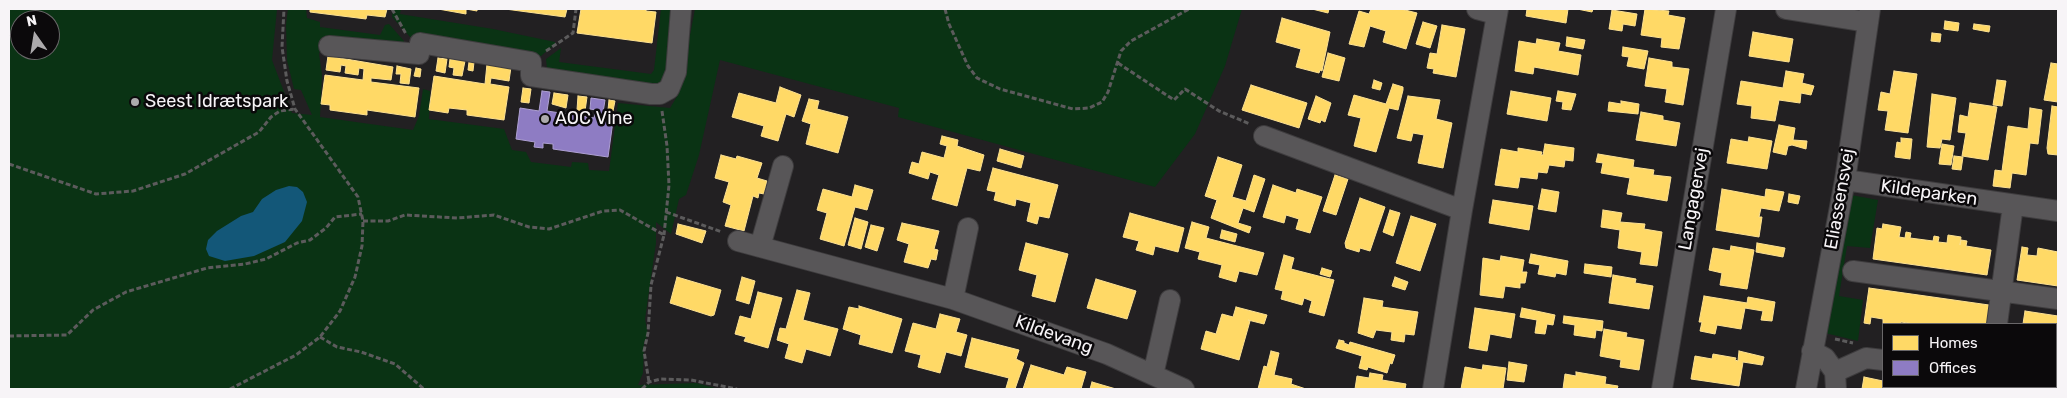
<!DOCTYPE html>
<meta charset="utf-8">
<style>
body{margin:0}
#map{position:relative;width:2067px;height:398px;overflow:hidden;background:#222022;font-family:Rubik,sans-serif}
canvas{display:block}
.frame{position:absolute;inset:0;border:10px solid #f7f4f7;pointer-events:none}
.legend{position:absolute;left:1882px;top:323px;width:175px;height:65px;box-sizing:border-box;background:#0b090b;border:1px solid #696769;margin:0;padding:6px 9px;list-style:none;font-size:15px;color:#f7f4f7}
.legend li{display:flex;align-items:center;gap:10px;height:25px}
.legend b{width:25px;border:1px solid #696769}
.north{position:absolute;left:10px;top:10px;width:50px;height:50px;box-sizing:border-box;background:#0b090b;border:1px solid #696769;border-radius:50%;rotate:347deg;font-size:14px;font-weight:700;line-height:20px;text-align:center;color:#f7f4f7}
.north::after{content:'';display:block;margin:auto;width:18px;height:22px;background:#acaaac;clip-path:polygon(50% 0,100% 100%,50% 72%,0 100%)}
</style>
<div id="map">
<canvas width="2067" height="398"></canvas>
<div class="frame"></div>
<ul class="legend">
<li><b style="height:14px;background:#ffd966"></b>Homes</li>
<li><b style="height:14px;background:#8e7cc3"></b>Offices</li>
</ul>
<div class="north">N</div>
</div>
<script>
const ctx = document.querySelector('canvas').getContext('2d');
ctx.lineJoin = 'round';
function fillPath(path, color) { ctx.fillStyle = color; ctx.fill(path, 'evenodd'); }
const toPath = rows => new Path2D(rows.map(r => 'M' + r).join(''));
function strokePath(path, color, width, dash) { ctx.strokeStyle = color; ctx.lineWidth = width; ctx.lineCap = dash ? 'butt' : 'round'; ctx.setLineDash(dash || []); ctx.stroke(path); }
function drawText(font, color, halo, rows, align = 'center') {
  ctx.font = font + ' Rubik,sans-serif'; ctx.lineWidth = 5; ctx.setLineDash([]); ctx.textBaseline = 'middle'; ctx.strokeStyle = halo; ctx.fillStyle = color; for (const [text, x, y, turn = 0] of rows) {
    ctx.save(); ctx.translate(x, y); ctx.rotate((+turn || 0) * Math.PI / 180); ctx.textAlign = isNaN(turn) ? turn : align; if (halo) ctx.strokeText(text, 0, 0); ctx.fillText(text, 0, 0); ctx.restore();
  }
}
fillPath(toPath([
 [9,9,277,9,272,60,292,113,312,115,301,90,294,89,287,60,286,25,288,9,306,9,307,18,320,22,320,27,380,35,385,25,389,24,404,41,403,49,322,44,319,54,322,75,320,117,413,130,419,116,423,89,430,91,429,119,504,129,512,150,526,152,531,162,571,167,572,162,588,163,589,170,609,171,618,103,670,108,679,93,695,9,1242,9,1225,66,1195,134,1155,187,898,117,899,108,720,60,699,155,686,195,679,199,671,234,656,222,656,243,645,319,648,335,644,342,643,373,638,385,696,383,719,389,9,389],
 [20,20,50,20,50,50,20,50],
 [393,9,401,9,400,14,493,29,555,42,555,44,541,56,410,37,392,17],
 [661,9,674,9,665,74,661,82,655,86,549,71,547,68,546,59,561,48,559,62,651,74,654,70],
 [1851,195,1878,200,1870,248,1847,246,1839,296,1863,300,1858,341,1825,333]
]), '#0a3314');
fillPath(toPath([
 [289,186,297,187,303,192,307,202,302,221,285,242,254,256,225,261,209,256,206,249,208,240,217,231,241,216,253,212,262,199,276,190]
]), '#135778');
const homes = toPath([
 [310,9,387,9,385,17,367,15,366,19,310,12,310,9],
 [438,9,477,9,477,11,466,9,466,14,438,9],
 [505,9,567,9,565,17,505,9],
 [581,9,646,9,646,11,656,12,652,43,577,33,581,9],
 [1312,9,1329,9,1328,13,1312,9],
 [1371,9,1401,9,1417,13,1406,49,1383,42,1386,31,1370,26,1364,47,1349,44,1359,11,1369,14,1371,9],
 [1527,9,1568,9,1566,23,1526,16,1527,9],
 [1577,9,1593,9,1592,12,1577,9],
 [1645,9,1669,11,1668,15,1685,18,1679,49,1661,47,1662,38,1641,35,1645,9],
 [1612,10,1637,14,1635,26,1623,24,1622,31,1609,29,1612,10],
 [1282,18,1330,32,1322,71,1320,70,1319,73,1296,67,1301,49,1276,42,1282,18],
 [1945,21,1959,23,1958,31,1944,29,1945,21],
 [1423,22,1437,26,1430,48,1416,44,1423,22],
 [1974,24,1990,26,1989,32,1973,29,1974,24],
 [1442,25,1465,29,1456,77,1433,73,1434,69,1427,68,1430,53,1437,54,1442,25],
 [1753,32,1793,39,1789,62,1749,56,1753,32],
 [1932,33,1941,34,1940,42,1931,41,1932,33],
 [1567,37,1585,40,1583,49,1566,46,1567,37],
 [1537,39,1560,43,1558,51,1581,55,1578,75,1534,67,1533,74,1515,71,1519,41,1536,44,1537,39],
 [1623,47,1648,51,1644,69,1627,66,1629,57,1622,56,1623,47],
 [1328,53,1345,58,1339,81,1322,77,1328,53],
 [328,56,393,67,391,80,371,78,371,82,419,88,415,117,367,110,367,115,330,110,330,105,321,104,325,75,363,80,364,69,359,68,358,75,345,73,346,66,341,65,340,72,326,70,328,56],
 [438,58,447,59,445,73,436,71,438,58],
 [1649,58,1672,62,1672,67,1689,69,1683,105,1665,102,1667,89,1645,86,1649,58],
 [450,59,465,61,462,76,453,75,454,68,449,67,450,59],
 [469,62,474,62,473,71,468,70,469,62],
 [2051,63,2058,64,2058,102,2044,100,2051,63],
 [487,64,511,67,509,81,491,78,490,84,509,87,504,120,467,115,467,110,449,108,448,113,429,110,434,76,485,84,487,64],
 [397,66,411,69,409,84,400,83,401,74,396,74,397,66],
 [416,68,421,69,420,77,414,76,416,68],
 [1786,71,1804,74,1802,83,1814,86,1811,95,1801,93,1800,103,1779,100,1775,121,1751,118,1752,106,1737,104,1741,81,1783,88,1786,71],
 [1894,71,1917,74,1908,133,1885,130,1888,111,1878,110,1881,92,1890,94,1894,71],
 [1374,80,1382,83,1380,90,1372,88,1374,80],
 [1997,80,2006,81,2002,106,1993,105,1997,80],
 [1393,84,1403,87,1403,90,1398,110,1389,108,1376,152,1354,146,1361,118,1348,115,1354,95,1386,104,1393,84],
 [1251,85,1307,103,1299,128,1242,110,1251,85],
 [780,87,801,95,794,117,786,114,778,141,761,136,764,126,732,117,739,93,776,103,780,87],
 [523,88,531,89,529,103,521,102,523,88],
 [1511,91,1551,98,1547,121,1507,114,1511,91],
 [1558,91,1576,94,1571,110,1562,109,1563,102,1556,101,1558,91],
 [554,93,568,95,566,108,552,104,554,93],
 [1932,94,1956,98,1950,140,1942,139,1940,148,1927,147,1932,94],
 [578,96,587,97,585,111,577,110,578,96],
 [1316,96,1331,103,1325,122,1321,120,1320,123,1308,119,1316,96],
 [1408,96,1440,100,1436,119,1452,123,1443,168,1418,163,1424,135,1413,133,1411,141,1397,138,1408,96],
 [809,99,819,101,817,109,848,117,838,153,806,144,811,124,802,121,809,99],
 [609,100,615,101,613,111,608,110,609,100],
 [1621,101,1639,104,1638,114,1608,111,1609,102,1621,104,1621,101],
 [1970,103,1997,107,1988,160,1962,156,1966,133,1958,132,1960,115,1968,117,1970,103],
 [2052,106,2058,107,2058,155,2048,154,2047,148,2052,106],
 [2030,108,2042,110,2038,144,2030,143,2026,175,2012,173,2010,188,1993,186,1995,170,2002,171,2008,126,2028,129,2030,108],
 [1641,112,1663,116,1663,120,1680,123,1676,146,1636,140,1641,112],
 [1779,125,1795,128,1793,140,1807,141,1806,149,1792,145,1788,146,1786,155,1773,152,1779,125],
 [942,136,958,140,957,146,984,155,980,171,967,168,957,206,932,199,939,175,930,172,928,179,909,173,912,162,919,164,922,152,944,158,947,146,940,144,942,136],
 [1749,137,1772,141,1767,169,1727,163,1731,139,1748,142,1749,137],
 [1901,138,1912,139,1910,159,1895,157,1897,142,1901,143,1901,138],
 [1545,144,1574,148,1573,161,1565,160,1564,167,1549,165,1547,173,1538,172,1537,179,1520,177,1518,188,1495,185,1501,149,1518,152,1518,148,1542,152,1541,155,1543,155,1545,144],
 [1942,144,1954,146,1951,165,1939,164,1942,144],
 [1000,149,1024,156,1021,168,997,161,1000,149],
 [1598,154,1634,160,1633,167,1654,170,1653,175,1671,177,1667,201,1627,194,1630,178,1601,173,1603,163,1596,162,1598,154],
 [721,155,736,159,737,156,762,163,757,178,767,181,764,194,759,193,758,198,753,196,744,231,725,226,731,205,723,202,729,182,715,178,721,155],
 [1954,156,1963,157,1961,170,1952,169,1954,156],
 [1218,157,1242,165,1232,197,1246,201,1254,175,1265,179,1254,212,1243,208,1238,223,1251,227,1249,233,1211,218,1217,200,1205,196,1218,157],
 [993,168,1058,185,1049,218,1039,216,1037,224,1027,221,1031,203,1016,199,1015,206,994,200,996,192,987,190,993,168],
 [1335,175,1348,179,1336,215,1323,211,1335,175],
 [855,185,873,190,867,210,855,207,844,246,820,239,827,213,817,210,823,189,852,197,855,185],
 [1273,185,1296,193,1297,189,1322,197,1310,233,1296,229,1299,219,1286,215,1284,223,1263,217,1273,185],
 [1542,189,1559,192,1556,212,1538,209,1542,189],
 [1722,189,1765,197,1766,189,1784,192,1779,211,1761,208,1759,217,1762,217,1759,237,1716,230,1722,189],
 [1789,194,1800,196,1798,204,1788,202,1789,194],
 [1360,198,1385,207,1370,251,1360,248,1359,252,1346,248,1345,243,1360,198],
 [1493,200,1533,206,1529,230,1489,223,1493,200],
 [1390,210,1400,213,1393,236,1383,232,1390,210],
 [1603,210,1622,213,1620,222,1645,224,1644,229,1662,232,1657,266,1640,264,1642,252,1618,248,1620,230,1601,227,1603,210],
 [1130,213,1184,228,1178,252,1155,246,1153,255,1136,250,1139,241,1123,237,1130,213],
 [1411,216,1436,224,1420,271,1396,263,1411,216],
 [855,218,868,222,861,249,848,245,855,218],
 [1192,222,1209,227,1206,238,1264,253,1257,275,1239,271,1236,282,1219,277,1222,265,1198,259,1200,252,1185,248,1192,222],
 [902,223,939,231,934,249,938,250,936,260,931,259,928,268,904,262,909,244,897,240,902,223],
 [678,224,706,231,702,243,676,234,678,224],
 [1883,224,1901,227,1899,237,1905,238,1906,232,1911,233,1910,238,1933,241,1934,236,1939,237,1938,242,1947,243,1948,235,1961,237,1960,245,1961,240,1967,241,1966,246,1991,250,1987,275,1873,259,1877,228,1882,229,1883,224],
 [871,225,884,228,877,251,865,247,871,225],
 [1222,230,1237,234,1235,242,1220,238,1222,230],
 [1026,243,1068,254,1055,302,1032,296,1037,275,1019,270,1026,243],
 [1757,243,1785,248,1783,257,1756,252,1757,243],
 [1731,246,1754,250,1747,289,1720,285,1722,273,1709,270,1713,248,1730,251,1731,246],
 [2022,247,2028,248,2027,255,2037,256,2038,248,2058,252,2058,286,2017,280,2022,247],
 [1531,254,1568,261,1566,275,1556,273,1555,277,1538,274,1540,265,1529,263,1531,254],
 [1284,255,1294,258,1291,269,1334,280,1324,316,1309,312,1312,301,1304,298,1302,305,1281,299,1283,291,1275,289,1284,255],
 [1501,256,1524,260,1522,272,1527,272,1525,283,1520,283,1520,288,1505,286,1503,298,1480,295,1483,258,1500,261,1501,256],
 [1585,264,1612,267,1611,277,1584,273,1585,264],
 [1322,268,1332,271,1330,277,1320,274,1322,268],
 [1613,275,1636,279,1635,283,1653,286,1649,309,1609,303,1613,275],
 [677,277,721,290,714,315,711,316,670,303,677,277],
 [742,277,755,281,749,304,736,300,742,277],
 [1395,277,1408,282,1405,290,1392,286,1395,277],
 [1096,279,1136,291,1127,319,1087,308,1096,279],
 [1869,288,1989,305,1987,324,1914,324,1901,322,1900,324,1883,326,1883,319,1871,317,1870,324,1864,323,1869,288],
 [797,290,810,293,803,320,838,329,830,356,806,349,802,363,785,358,789,344,777,340,780,328,786,329,797,290],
 [758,292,782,298,768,348,744,341,746,337,735,334,740,316,751,319,758,292],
 [1704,296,1747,303,1748,297,1775,302,1772,321,1761,320,1763,311,1745,308,1741,329,1717,325,1715,334,1700,331,1702,322,1699,322,1704,296],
 [1364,298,1383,301,1382,307,1418,312,1414,335,1405,334,1404,342,1391,340,1392,332,1376,330,1373,338,1358,333,1364,298],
 [859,306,902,319,892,353,859,344,861,335,843,329,849,307,859,309,859,306],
 [1236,307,1267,315,1264,324,1248,320,1250,321,1239,360,1201,349,1206,331,1216,334,1222,314,1233,317,1236,307],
 [1475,308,1515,314,1511,338,1490,334,1487,351,1469,348,1475,308],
 [1522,308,1555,315,1553,325,1547,324,1545,334,1535,333,1537,320,1520,317,1522,308],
 [2025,311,2058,316,2058,344,2056,350,2056,324,2023,324,2025,311],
 [940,314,960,319,956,332,967,335,961,356,946,352,940,373,918,367,921,355,905,351,913,323,936,329,940,314],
 [1564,316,1603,321,1602,331,1596,330,1595,338,1574,335,1575,325,1563,323,1564,316],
 [1604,329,1627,333,1626,337,1644,340,1639,370,1620,367,1621,360,1600,356,1604,329],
 [972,338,1019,350,1016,359,1024,363,1015,389,1006,388,1009,378,965,367,972,338],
 [1339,340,1344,341,1344,343,1349,345,1350,342,1395,355,1392,364,1390,363,1387,373,1368,367,1367,370,1359,368,1362,356,1336,348,1339,340],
 [1271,351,1279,353,1274,375,1292,379,1291,384,1306,389,1258,389,1264,366,1267,367,1271,351],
 [1739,351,1764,357,1762,365,1743,362,1739,386,1691,379,1695,356,1712,359,1713,354,1736,358,1735,360,1738,361,1739,351],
 [1509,362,1527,365,1524,382,1507,380,1509,362],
 [1031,365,1064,375,1067,367,1086,372,1081,389,1023,389,1031,365],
 [1483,365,1506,368,1503,389,1461,389,1465,367,1482,370,1483,365],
 [1576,372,1606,377,1605,384,1618,386,1617,389,1563,389,1565,374,1576,376,1576,372],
 [1370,373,1383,375,1382,380,1406,384,1405,389,1355,389,1357,376,1369,378,1370,373],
 [1864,377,1883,381,1883,387,1908,387,1908,389,1862,389,1864,377],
 [1092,382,1116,389,1090,389,1092,382]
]);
fillPath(homes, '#ffd966');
strokePath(homes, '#fde192', 1);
const offices = toPath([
 [542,91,550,92,547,111,594,118,596,110,590,109,591,98,605,100,602,119,613,121,608,157,553,149,553,144,543,143,543,148,534,147,535,142,516,139,520,108,539,111,542,91]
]);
fillPath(offices, '#8e7cc3');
strokePath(offices, '#aea0d3', 1);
const minor = toPath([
 [1477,9,1496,14],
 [1786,9,1867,22],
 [329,46,419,54,420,43,531,62,531,76,651,94,660,94,669,89,676,72,681,9],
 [1264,136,1462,210],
 [1845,180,2058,211],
 [738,241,953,299,1107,354,1184,389],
 [760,247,783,166],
 [1853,271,2058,299],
 [953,299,968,228],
 [1997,324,2013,205],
 [1812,351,1825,358,1835,372,1836,389],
 [1835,372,1866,358,1883,360],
 [1153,375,1170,300],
 [1981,387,1983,389],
 [1433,389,1462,210,1498,9],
 [1662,389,1726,9],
 [1806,389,1845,180,1870,9]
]);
strokePath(minor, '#3e3c3e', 22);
strokePath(toPath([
 [392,9,406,34],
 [945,9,949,24,968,66,977,78,1000,89,1073,109,1089,108,1102,102,1108,92,1121,51,1131,41,1189,9],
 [546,51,573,33,576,9],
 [1118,63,1174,100,1185,89,1219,111,1250,124],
 [662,111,667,146,669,185,664,235],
 [9,164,96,194,133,191,185,174,259,132,271,117,280,111,295,109],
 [666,212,722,232],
 [363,221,388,221,405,215,457,218,494,215,529,227,549,229,603,211,620,210,664,235,651,285,648,333,644,351,649,382],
 [9,336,67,335,93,310,126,292,207,268,245,264,266,259,297,243,310,240,326,228,335,217,362,214],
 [320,337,337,347,361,352,395,364,424,389],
 [1835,339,1853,343],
 [2056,376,2058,377],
 [230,389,296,355,320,337,340,311,355,277,362,246,363,221,358,197,295,109,287,81,282,47,284,9],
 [642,389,649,382,661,379,691,380,737,389]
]), '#5c5b5c', 3, [5, 2.5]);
strokePath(minor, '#585658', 20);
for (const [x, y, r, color] of [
 [135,102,5,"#acaaac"],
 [545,119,5,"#acaaac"]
]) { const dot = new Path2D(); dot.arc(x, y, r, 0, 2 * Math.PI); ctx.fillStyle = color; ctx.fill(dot); strokePath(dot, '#0b090b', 2); }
drawText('18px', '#f7f4f7', '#0b090b', [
 ["Seest Idrætspark",145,102],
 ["AOC Vine",555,119]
], 'left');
drawText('18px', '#f7f4f7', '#0b090b', [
 ["Kildeparken",1929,193,8],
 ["Langagervej",1694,199,-80],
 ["Eliassensvej",1840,199,-80],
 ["Kildevang",1054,335,20]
]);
</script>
